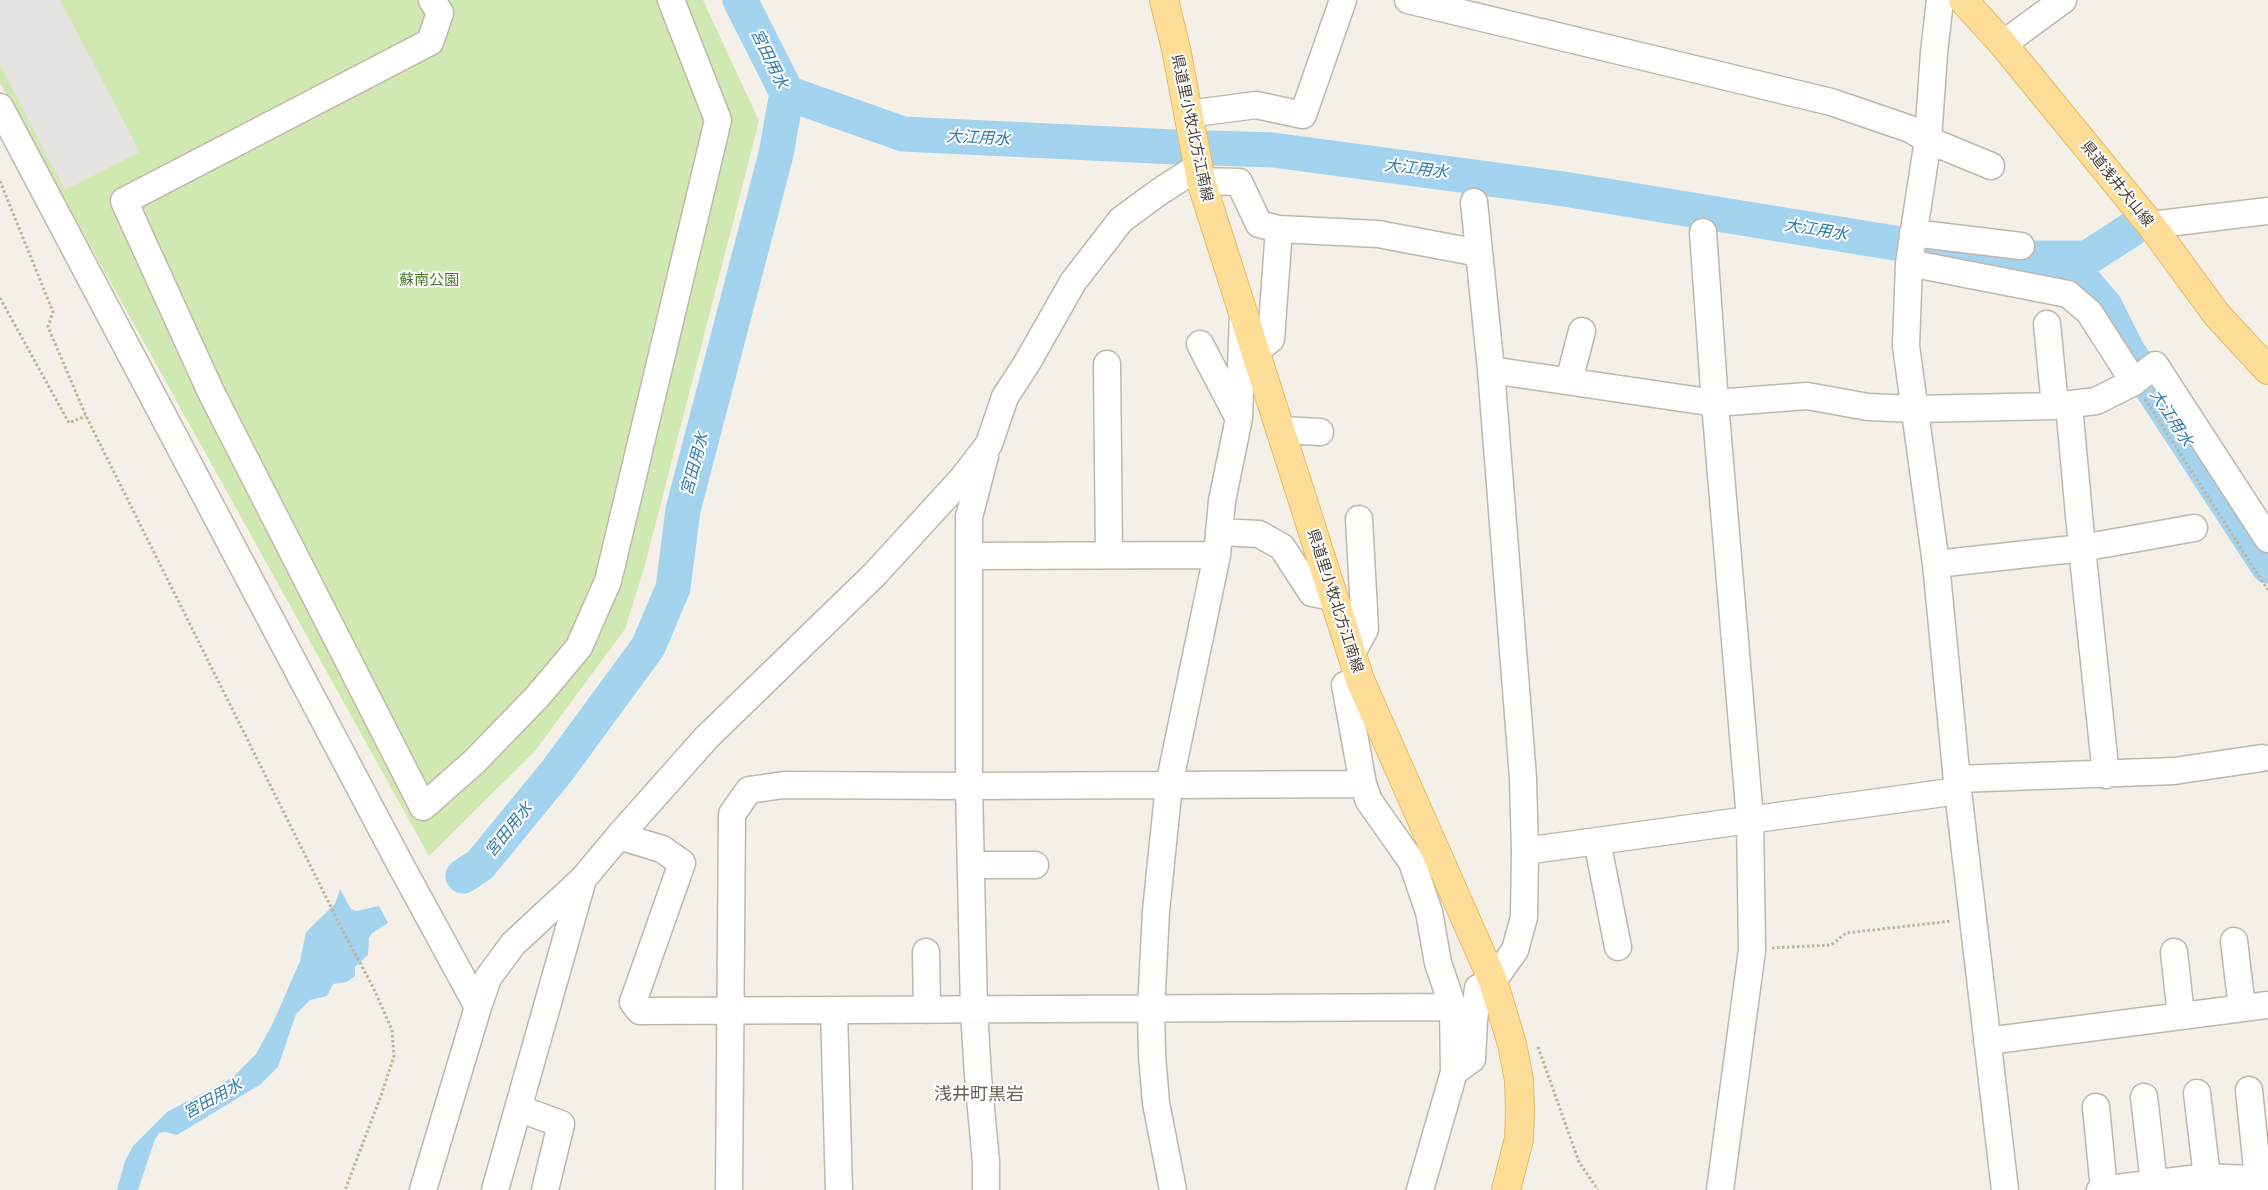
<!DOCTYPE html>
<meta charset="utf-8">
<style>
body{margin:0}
canvas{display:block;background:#f4f0e8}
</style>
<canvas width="2268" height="1190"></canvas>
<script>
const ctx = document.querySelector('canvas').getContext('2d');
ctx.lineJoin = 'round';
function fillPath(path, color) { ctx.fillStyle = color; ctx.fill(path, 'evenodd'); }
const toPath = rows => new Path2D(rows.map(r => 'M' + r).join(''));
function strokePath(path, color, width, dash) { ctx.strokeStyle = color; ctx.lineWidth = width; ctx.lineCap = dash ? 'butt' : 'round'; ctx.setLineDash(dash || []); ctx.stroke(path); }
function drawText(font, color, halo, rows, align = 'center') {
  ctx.font = font + ' Mulish,"Noto Sans JP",sans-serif'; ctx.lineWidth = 4; ctx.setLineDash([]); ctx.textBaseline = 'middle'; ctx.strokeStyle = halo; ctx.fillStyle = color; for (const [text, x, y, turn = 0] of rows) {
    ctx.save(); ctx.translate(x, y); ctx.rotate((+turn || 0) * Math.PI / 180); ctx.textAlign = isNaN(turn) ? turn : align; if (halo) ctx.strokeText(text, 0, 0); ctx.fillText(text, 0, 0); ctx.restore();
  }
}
fillPath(toPath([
 [0,0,703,0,759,121,645,565,625,629,535,751,429,856,0,83]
]), '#d0e8b1');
fillPath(toPath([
 [0,0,60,0,140,152,65,190,0,65]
]), '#e5e3e0');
fillPath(toPath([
 [340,889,351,909,356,911,379,906,388,923,372,933,369,938,368,955,355,967,355,976,347,982,333,984,327,996,310,1000,296,1014,278,1067,261,1084,177,1135,165,1132,159,1133,155,1139,138,1190,117,1190,125,1161,133,1146,167,1112,232,1078,256,1054,273,1023,300,961,306,932,335,904]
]), '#a4d3f0');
strokePath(toPath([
 [787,93,903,134,1175,147],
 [1211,148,1273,150,1564,189,2023,264,2088,286,2105,306,2127,350,2268,566],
 [2035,258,2087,258,2132,229],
 [463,876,480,865,557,771,648,647,673,588,683,510,776,154,787,93,740,0]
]), '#a4d3f0', 35);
const minor = toPath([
 [432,0,440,13,430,42,124,201,211,392,423,807,474,762,538,696,579,647,608,581,718,120,671,0],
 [1408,0,1831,102,1910,129,1928,140,1991,166],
 [1940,0,1934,53,1928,140,1909,263,1906,346,1936,564,1958,791,2005,1190],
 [2003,44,2063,0],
 [0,107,399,862,478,1007,423,1190],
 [1188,114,1256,105,1303,115,1343,0],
 [1201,181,1239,182,1259,224,1279,229,1378,234,1479,253],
 [2151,225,2268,211],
 [1703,232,1715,403,1750,819,1752,950,1720,1190],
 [1913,233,2021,246],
 [1909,263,2068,294,2089,312,2134,382],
 [2047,324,2055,406],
 [1200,344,1238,417],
 [1255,352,1271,339,1279,229],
 [1107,364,1109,554],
 [1491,370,1715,403,1807,396,1868,407,1916,409,2055,406,2096,401,2134,382,2155,365,2268,539],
 [1569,381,1582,331],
 [2069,405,2082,548,2106,775],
 [1280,430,1320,432],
 [1219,532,1259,534,1282,547,1312,593,1333,597],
 [969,556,969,517,985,456],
 [1936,564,2082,548,2194,528],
 [1352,653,1365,629,1359,519],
 [1360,680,1345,685,1363,784,1369,801,1412,862,1429,912,1438,963,1453,1007],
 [1957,779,2174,771,2262,758],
 [619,836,662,849,682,863,633,1002,640,1011,1453,1007,1454,1072],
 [1597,841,1618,947],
 [1525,851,1958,791],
 [971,865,1035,865],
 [2234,941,2242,1008],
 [926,952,927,1010],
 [2174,952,2181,1016],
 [478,1007,488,978,513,944,583,879,619,836,707,737,874,575,962,479,989,444,1005,397,1027,363,1073,282,1121,220,1159,192,1198,167],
 [834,1011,839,1190],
 [1987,1041,2268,1005],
 [2249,1090,2258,1179],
 [2197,1093,2207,1177],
 [2144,1097,2154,1183],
 [2096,1107,2104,1190],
 [520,1109,561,1124,545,1190],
 [495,1190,583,879],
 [729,1190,732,814,749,790,784,785,969,786,1363,784],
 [986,1190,986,1162,978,1076,974,1010,969,786,969,556,1217,555],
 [1173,1190,1156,1103,1152,1055,1151,1010,1156,911,1169,785,1217,555,1222,501,1239,418,1243,315],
 [1420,1190,1454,1072,1472,1059,1474,1021,1478,988,1493,981,1515,950,1524,917,1525,851,1523,778,1491,370,1474,202],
 [2100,1190,2207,1177,2268,1180]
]);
const major = toPath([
 [1164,0,1176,49,1201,181,1360,680,1493,981,1512,1044,1519,1080,1520,1111,1519,1139,1506,1190],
 [1963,0,2003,44,2151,225,2217,315,2268,370]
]);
strokePath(minor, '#bfb7aa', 29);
strokePath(major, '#e4bb66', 30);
strokePath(toPath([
 [0,181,53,312,48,327,86,416,346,937,373,987,392,1030,394,1056,382,1093,345,1190],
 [0,298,69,423,86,416],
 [2145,399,2268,590],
 [1772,948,1831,945,1846,933,1952,921],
 [1538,1047,1579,1162,1598,1190]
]), '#c1b39c', 3, [2.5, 2.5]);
strokePath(minor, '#fff', 26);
strokePath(major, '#fede97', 28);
drawText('15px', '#474036', '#fff', [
 ["県道里小牧北方江南線",1192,128,78],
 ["県道浅井犬山線",2117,184,51],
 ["県道里小牧北方江南線",1335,601,72]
]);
drawText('15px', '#4a7929', '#fff', [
 ["蘇南公園",429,280]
]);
drawText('italic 16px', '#2e7aab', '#fff', [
 ["宮田用水",769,59,64],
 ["大江用水",978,138,3],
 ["大江用水",1416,169,7],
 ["大江用水",1816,230,9],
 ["大江用水",2171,418,57],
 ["宮田用水",695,464,-75],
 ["宮田用水",509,830,-51],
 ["宮田用水",213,1099,-29]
]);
drawText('18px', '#6a5e4e', '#fff', [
 ["浅井町黒岩",979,1095]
]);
</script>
